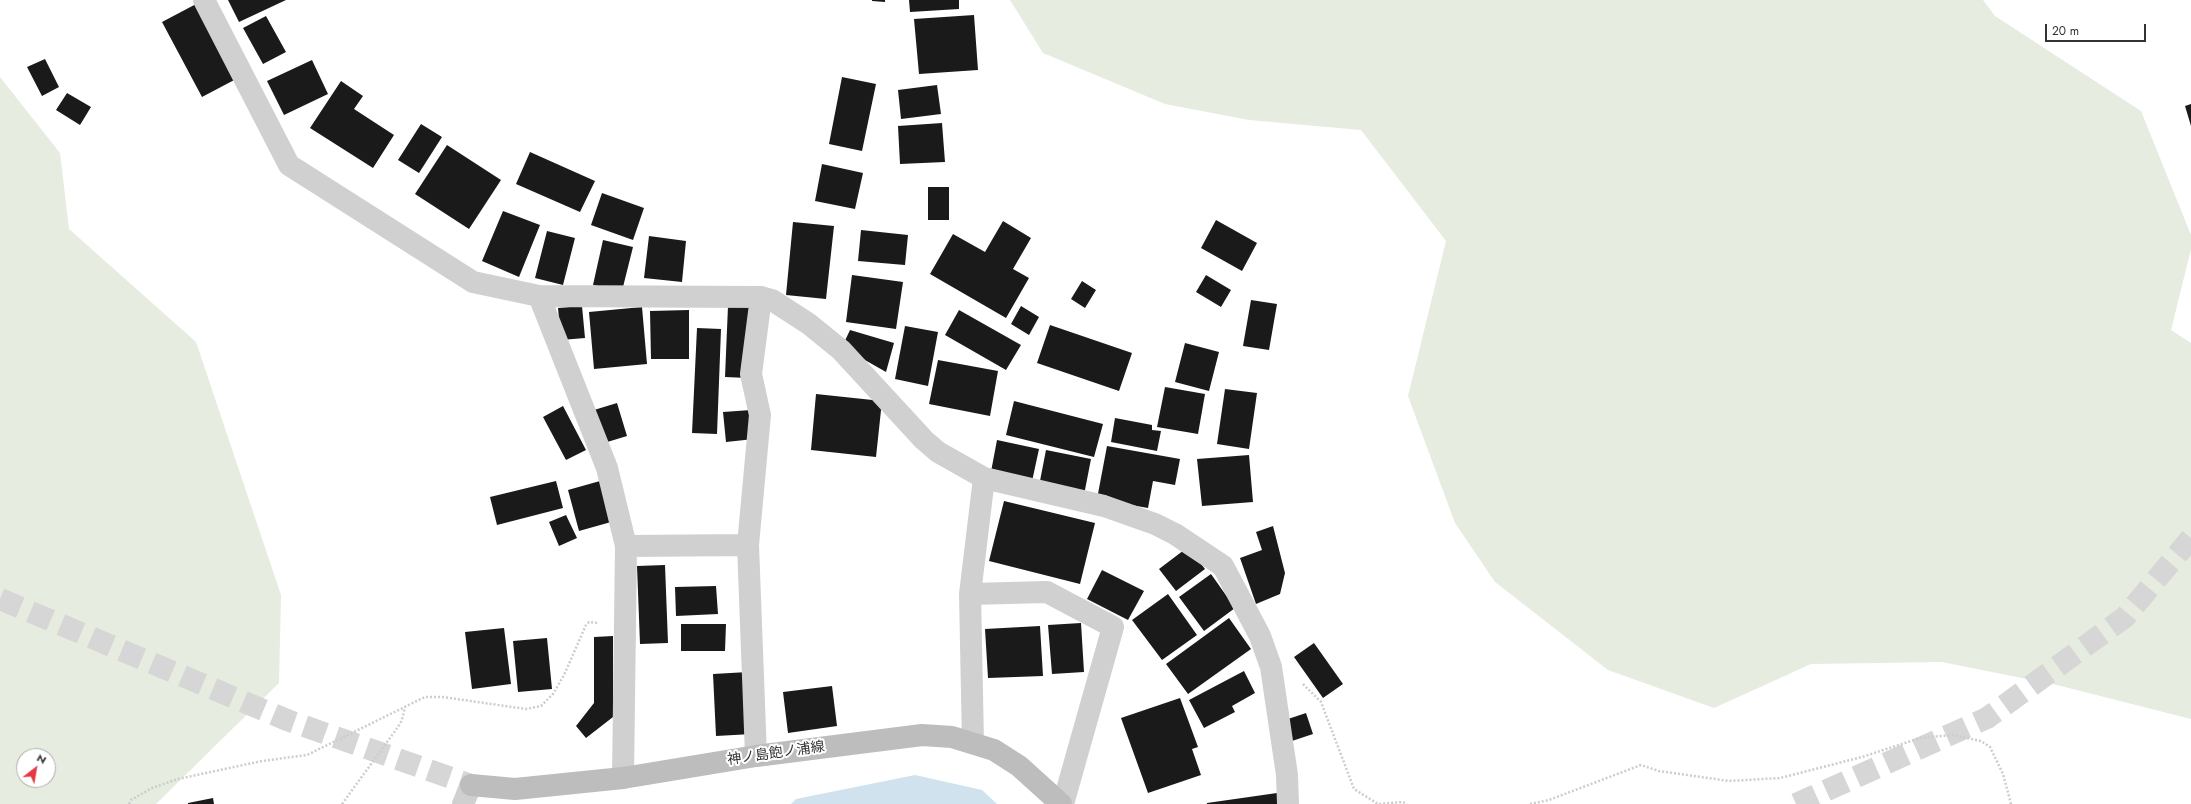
<!DOCTYPE html>
<meta charset="utf-8">
<style>
body{margin:0}
#map{position:relative;width:2191px;height:804px;overflow:hidden;background:#fff;font-family:Jost,sans-serif}
canvas{display:block}
.north{position:absolute;left:16px;top:748px;width:40px;height:40px;box-sizing:border-box;background:#fff;border:1px solid #adadad;border-radius:50%;rotate:31deg;font-size:11px;font-weight:700;line-height:16px;text-align:center;color:#333}
.north::after{content:'';display:block;margin:auto;width:14px;height:18px;background:#e63946;clip-path:polygon(50% 0,100% 100%,50% 72%,0 100%)}
.scale{position:absolute;left:2045px;top:24px;width:101px;height:18px;box-sizing:border-box;border:2px solid #333;border-top:0;padding-left:5px;font-size:12px;line-height:14px;white-space:nowrap;color:#333;-webkit-text-stroke:3px #fff;paint-order:stroke}
</style>
<div id="map">
<canvas width="2191" height="804"></canvas>
<div class="north">N</div>
<div class="scale">20 m</div>
</div>
<script>
const ctx = document.querySelector('canvas').getContext('2d');
ctx.lineJoin = 'round';
function fillPath(path, color) { ctx.fillStyle = color; ctx.fill(path, 'evenodd'); }
const toPath = rows => new Path2D(rows.map(r => 'M' + r).join(''));
function strokePath(path, color, width, dash) { ctx.strokeStyle = color; ctx.lineWidth = width; ctx.lineCap = dash ? 'butt' : 'round'; ctx.setLineDash(dash || []); ctx.stroke(path); }
function drawText(font, color, halo, rows, align = 'center') {
  ctx.font = font + ' Jost,"Noto Sans JP",sans-serif'; ctx.lineWidth = 4; ctx.setLineDash([]); ctx.textBaseline = 'middle'; ctx.strokeStyle = halo; ctx.fillStyle = color; for (const [text, x, y, turn = 0] of rows) {
    ctx.save(); ctx.translate(x, y); ctx.rotate((+turn || 0) * Math.PI / 180); ctx.textAlign = isNaN(turn) ? turn : align; if (halo) ctx.strokeText(text, 0, 0); ctx.fillText(text, 0, 0); ctx.restore();
  }
}
fillPath(toPath([
 [1010,0,1983,0,1995,16,2141,111,2191,235,2191,249,2171,330,2191,343,2191,719,2057,685,1942,662,1811,664,1714,708,1608,670,1495,582,1455,523,1408,396,1446,241,1361,130,1249,120,1165,104,1043,53],
 [0,77,60,153,69,229,196,342,281,595,279,683,156,804,0,804],
 [24,756,48,756,48,780,24,780]
]), '#e6ecdf');
fillPath(toPath([
 [915,775,982,790,997,804,791,804,796,799]
]), '#cfe2ee');
fillPath(toPath([
 [228,0,286,0,239,22],
 [872,0,885,0,885,2,872,1],
 [909,0,959,0,959,9,910,12],
 [198,3,238,78,202,97,162,22],
 [974,15,978,70,919,74,914,19],
 [266,16,286,52,263,64,243,28],
 [45,59,59,87,42,96,27,67],
 [312,60,328,94,284,115,267,81],
 [842,77,876,84,862,151,829,144],
 [341,81,363,96,354,109,394,135,373,168,310,128],
 [937,85,941,114,901,119,898,90],
 [67,93,91,107,80,125,56,110],
 [2191,104,2191,126,2185,106],
 [942,123,945,162,900,164,898,126],
 [421,124,442,137,419,173,398,160],
 [447,145,501,180,469,229,415,194],
 [530,152,595,181,580,212,516,184],
 [822,164,863,173,855,209,815,201],
 [928,187,949,187,949,220,928,220],
 [602,193,644,208,633,240,591,225],
 [503,211,540,225,519,277,482,261],
 [1216,220,1257,243,1242,271,1201,248],
 [1003,221,1031,238,1013,269,1029,278,1006,318,930,274,953,234,985,252],
 [793,222,834,226,826,299,786,295],
 [861,230,908,235,905,265,858,261],
 [547,231,575,238,563,285,535,278],
 [649,236,686,241,682,282,644,278],
 [603,240,633,247,622,291,593,285],
 [852,275,903,282,896,329,846,322],
 [1206,275,1231,290,1221,307,1196,292],
 [1082,281,1096,290,1085,308,1071,299],
 [1251,300,1277,304,1269,350,1243,346],
 [582,306,585,338,561,340,558,308],
 [728,306,751,307,748,378,725,377],
 [1021,306,1039,317,1029,335,1011,324],
 [642,307,647,364,594,369,589,312],
 [689,310,689,359,651,359,650,311],
 [959,310,1021,345,1006,370,945,335],
 [1050,325,1132,353,1119,391,1037,363],
 [905,326,938,332,928,386,895,379],
 [697,328,721,329,717,434,692,433],
 [850,330,894,343,886,372,842,347],
 [1185,343,1219,352,1209,391,1175,382],
 [938,360,998,371,990,416,929,404],
 [1165,387,1205,394,1198,434,1157,427],
 [1225,389,1257,393,1249,449,1217,444],
 [816,394,882,401,876,457,811,450],
 [1014,401,1103,424,1094,457,1006,435],
 [617,403,627,436,604,443,594,410],
 [563,406,586,450,566,460,543,417],
 [751,410,754,439,726,442,723,412],
 [1115,418,1152,425,1152,430,1161,431,1157,451,1111,442],
 [997,440,1039,449,1031,486,990,477],
 [1107,446,1180,459,1175,485,1153,481,1148,508,1097,499],
 [1046,450,1091,459,1084,495,1039,486],
 [1249,455,1253,502,1202,506,1197,459],
 [556,481,563,508,497,525,490,497],
 [600,481,611,522,579,531,568,490],
 [1004,501,1095,523,1080,584,989,561],
 [566,515,577,538,559,546,549,522],
 [1273,526,1285,573,1280,594,1256,604,1240,558,1262,550,1256,532],
 [1188,547,1205,569,1176,591,1159,569],
 [665,565,668,643,640,644,637,566],
 [1102,570,1144,591,1128,620,1087,599],
 [1211,574,1235,608,1204,631,1179,597],
 [716,586,718,614,676,616,675,587],
 [1168,594,1197,635,1162,660,1132,620],
 [1229,618,1251,649,1188,694,1166,664],
 [1081,623,1084,672,1052,674,1048,625],
 [681,624,726,624,725,651,681,651],
 [1040,626,1043,676,988,678,985,629],
 [504,628,511,684,472,689,465,632],
 [613,636,613,717,586,738,576,726,594,703,594,637],
 [547,638,552,689,518,692,513,641],
 [1314,643,1343,684,1323,698,1294,657],
 [1244,671,1255,693,1232,706,1235,712,1204,728,1189,700],
 [748,672,752,734,716,736,713,674],
 [832,686,837,726,788,733,783,692],
 [1180,698,1198,747,1192,749,1201,775,1148,793,1121,718],
 [1306,713,1313,734,1292,741,1285,720],
 [1277,793,1279,804,1207,804,1207,803],
 [213,798,214,804,188,804,188,803]
]), '#1a1a1a');
strokePath(toPath([
 [0,599,287,720,471,785],
 [1796,804,1987,718,2125,617,2191,538]
]), '#d6d6d6', 22, [22, 11]);
strokePath(toPath([
 [1303,684,1321,702,1354,789,1378,804,1403,802,1407,804],
 [129,804,131,800,152,788,178,779,262,761,307,755,425,697,443,697,526,709,541,706,553,694,564,675,586,625,589,622,597,623],
 [342,804,398,727,402,720,405,707],
 [1530,804,1549,800,1641,765,1659,771,1729,781,1780,778,1862,757,1920,738,1952,735,1981,741,1990,747,2003,774,2011,804]
]), '#cdcdcd', 2.5, [2, 2]);
strokePath(toPath([
 [204,0,289,165,473,282,539,296,761,297,772,300,809,324,841,350,924,440,938,452,984,478,1104,506,1155,524,1175,534,1223,566,1260,636,1271,667,1287,775,1288,804],
 [539,296,607,468,626,546,623,778],
 [626,546,748,545],
 [970,594,1047,592,1113,627,1063,804],
 [973,743,970,594,984,478],
 [756,756,748,545,760,415,751,374,761,297]
]), '#d0d0d0', 22);
strokePath(toPath([
 [463,804,471,785]
]), '#d0d0d0', 22);
strokePath(toPath([
 [471,785,515,789,623,778,756,756,922,735,952,737,994,750,1019,766,1061,804]
]), '#bdbdbd', 22);
drawText('14px', '#333', '#fff', [
 ["神ノ島飽ノ浦線",776,754,-8]
]);
</script>
